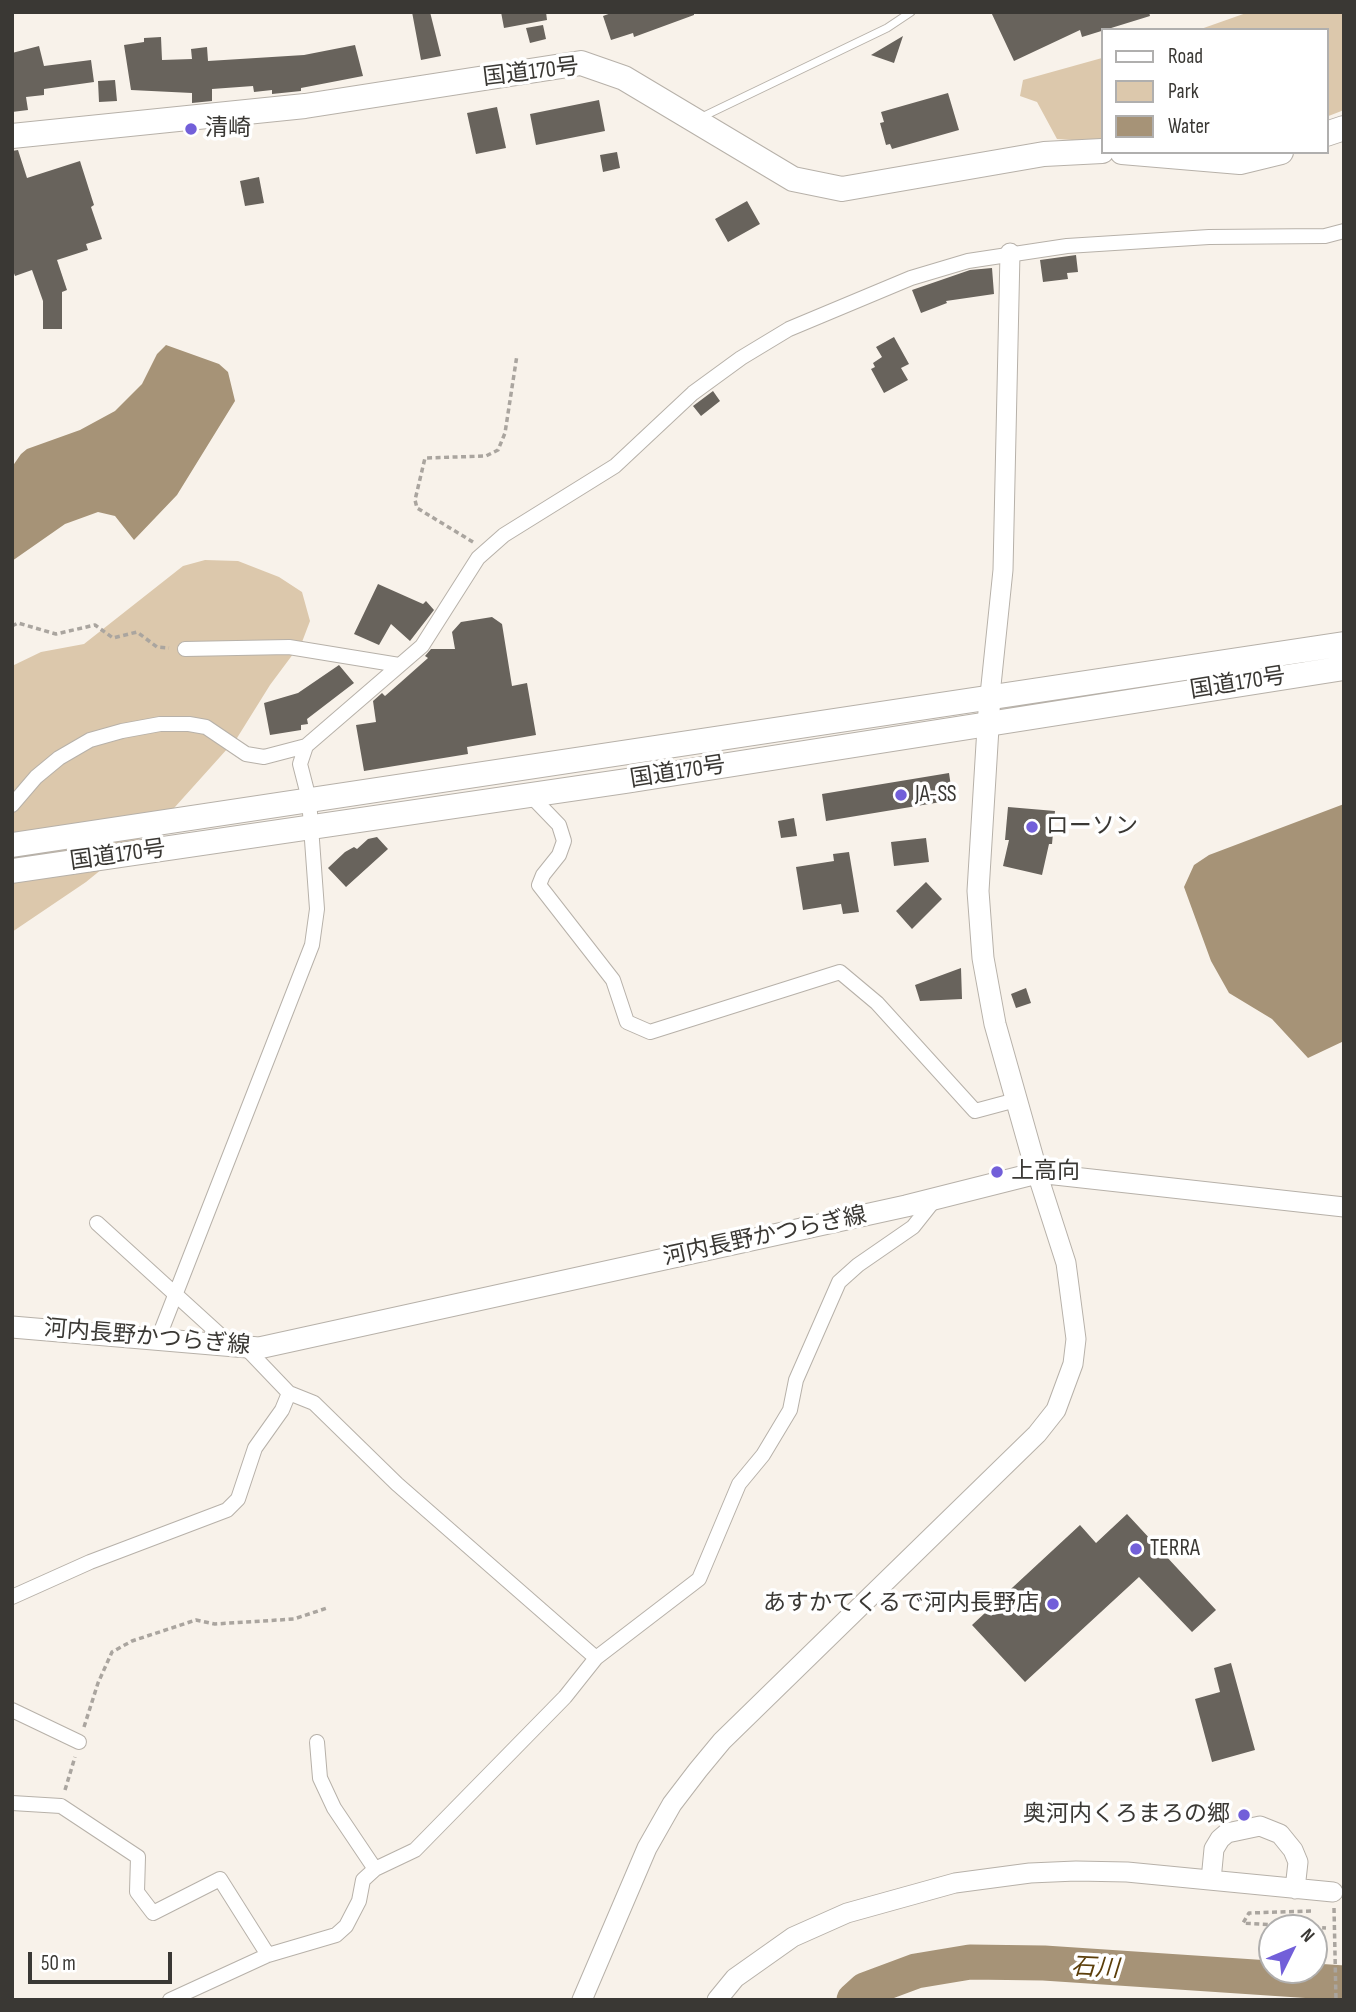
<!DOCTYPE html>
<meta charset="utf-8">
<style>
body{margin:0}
#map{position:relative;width:1356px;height:2012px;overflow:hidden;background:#f8f2ea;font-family:"Sofia Sans Condensed",sans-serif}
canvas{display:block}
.frame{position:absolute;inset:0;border:14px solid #3a3834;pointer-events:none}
.legend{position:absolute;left:1101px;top:28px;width:228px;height:126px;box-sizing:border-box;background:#fff;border:2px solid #b0afae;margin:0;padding:9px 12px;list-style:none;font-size:21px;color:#3a3834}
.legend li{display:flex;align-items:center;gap:14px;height:35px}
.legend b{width:35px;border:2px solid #b0afae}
.north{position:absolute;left:1258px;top:1914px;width:70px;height:70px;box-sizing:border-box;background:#fff;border:2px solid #b0afae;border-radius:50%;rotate:47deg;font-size:19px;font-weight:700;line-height:28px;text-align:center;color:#3a3834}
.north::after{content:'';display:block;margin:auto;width:24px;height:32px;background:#725fd9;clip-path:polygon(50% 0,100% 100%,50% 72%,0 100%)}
.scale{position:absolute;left:28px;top:1952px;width:144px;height:32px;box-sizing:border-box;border:4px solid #3a3834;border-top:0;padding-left:9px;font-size:21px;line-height:24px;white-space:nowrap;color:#3a3834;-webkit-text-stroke:5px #fff;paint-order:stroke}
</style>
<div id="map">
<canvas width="1356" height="2012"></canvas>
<div class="frame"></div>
<ul class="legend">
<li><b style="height:9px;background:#fff"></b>Road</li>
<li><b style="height:19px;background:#dcc8ac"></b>Park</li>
<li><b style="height:19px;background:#a69377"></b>Water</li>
</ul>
<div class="north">N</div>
<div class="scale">50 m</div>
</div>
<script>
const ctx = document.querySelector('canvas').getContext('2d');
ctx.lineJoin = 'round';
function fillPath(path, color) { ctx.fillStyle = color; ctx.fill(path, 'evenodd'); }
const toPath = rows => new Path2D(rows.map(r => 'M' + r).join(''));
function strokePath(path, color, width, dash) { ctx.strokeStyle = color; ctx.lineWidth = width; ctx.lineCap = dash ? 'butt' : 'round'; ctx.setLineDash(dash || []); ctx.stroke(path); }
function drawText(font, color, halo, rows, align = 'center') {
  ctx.font = font + ' "Sofia Sans Condensed","Noto Sans JP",sans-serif'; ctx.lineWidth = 7; ctx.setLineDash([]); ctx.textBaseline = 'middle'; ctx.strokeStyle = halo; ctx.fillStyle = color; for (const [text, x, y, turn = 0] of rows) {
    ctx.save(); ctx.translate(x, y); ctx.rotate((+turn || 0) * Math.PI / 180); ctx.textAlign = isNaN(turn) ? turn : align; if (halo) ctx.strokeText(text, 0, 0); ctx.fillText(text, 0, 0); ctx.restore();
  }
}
fillPath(toPath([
 [1249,12,1344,12,1344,110,1326,117,1326,30,1198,30],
 [1102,58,1102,142,1057,139,1037,102,1020,96,1023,80],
 [205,560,238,561,279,577,302,592,310,621,302,642,270,685,237,738,166,817,86,882,12,932,12,666,41,652,84,644,183,566]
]), '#dcc8ac');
fillPath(toPath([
 [166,345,219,364,228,372,235,401,177,495,134,540,115,516,98,512,65,524,12,561,12,467,21,454,27,449,80,430,115,411,142,384,157,354],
 [1344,804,1344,1041,1308,1058,1272,1019,1229,993,1211,961,1184,887,1194,865,1209,855]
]), '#a69377');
strokePath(toPath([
 [854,2000,865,1990,916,1971,970,1962,1044,1963,1344,1983]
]), '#a69377', 35);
fillPath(toPath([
 [412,12,430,12,441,56,421,60],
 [501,12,546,12,547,20,504,28],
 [614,12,694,12,694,15,634,37,633,33,611,40,603,16],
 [991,12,1149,12,1150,16,1082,37,1080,30,1014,61],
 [543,25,546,39,530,43,526,28],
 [903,36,894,63,871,55],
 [161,37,162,60,192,59,191,49,207,47,208,61,304,55,355,45,363,76,301,88,301,91,272,94,272,90,254,92,253,86,212,89,212,101,192,103,192,93,131,90,124,45,144,42,144,38],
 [39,46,44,66,91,60,94,82,44,89,44,95,26,97,28,110,12,112,12,53],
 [115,80,117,101,99,102,98,81],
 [948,93,959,130,892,149,890,144,886,145,880,123,884,122,881,112],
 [599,100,605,131,536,145,530,114],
 [497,107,506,148,476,154,467,113],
 [18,150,27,178,80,161,94,205,91,207,102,239,86,244,88,250,57,260,67,290,62,292,62,329,43,329,43,301,32,270,15,276,12,268,12,151],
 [617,152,620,168,603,172,600,155],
 [259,177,264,203,245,206,240,181],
 [747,201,760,224,728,242,715,219],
 [1076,255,1078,272,1067,273,1068,279,1043,282,1040,260],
 [992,268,994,294,946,301,947,303,921,313,912,290,970,270],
 [894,337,909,364,901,368,908,380,884,393,871,369,875,367,873,363,882,357,876,347],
 [713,391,720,401,701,416,693,406],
 [378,584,423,604,426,601,434,610,410,641,391,624,379,645,354,634],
 [492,617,502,624,512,686,527,683,536,735,467,747,468,754,364,771,356,725,376,722,373,701,382,693,385,696,401,682,428,658,425,656,431,649,455,649,452,632,461,622],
 [339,665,354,683,307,719,308,724,301,725,301,730,270,735,264,703,298,693],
 [949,773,953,800,826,821,822,794],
 [1008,807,1055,811,1052,844,1049,844,1042,875,1003,866,1009,840,1005,840],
 [794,818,797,836,781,838,778,821],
 [377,837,388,849,346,887,328,868,345,852,354,847,357,849,368,839],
 [926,838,929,862,894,866,891,842],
 [849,852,859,912,843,914,841,904,803,910,796,867,834,861,833,854],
 [926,882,942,899,912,929,896,911],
 [961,968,962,999,920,1001,915,985],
 [1026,988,1031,1003,1016,1008,1011,994],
 [1127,1514,1216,1610,1192,1632,1139,1577,1025,1682,972,1625,1080,1525,1096,1543],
 [1231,1663,1255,1750,1212,1762,1195,1699,1220,1692,1214,1668]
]), '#68635c');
const service = toPath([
 [702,117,887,28,911,12]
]);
const minor = toPath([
 [185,649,289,647,399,665],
 [530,795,559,825,564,841,559,855,543,875,539,885,613,980,627,1022,650,1032,840,972,877,1003,975,1111,1016,1100],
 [12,805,36,777,59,758,90,740,122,731,160,724,189,724,206,727,246,754,264,757,306,746],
 [97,1223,231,1345],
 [158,1339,312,945,317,909,309,799,300,764,306,746,422,646,478,558,504,535,615,466,693,393,741,358,789,329,911,278,968,261,1067,246,1209,237,1325,236,1344,231],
 [245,1347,289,1393,314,1403,397,1484,596,1658],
 [12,1597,90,1562,227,1510,238,1499,255,1448,282,1410,289,1393],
 [12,1710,79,1742],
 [317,1742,320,1778,334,1808,375,1869],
 [12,1803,61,1806,138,1857,137,1892,153,1913,220,1879,268,1955],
 [170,2000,268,1955,336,1935,346,1926,359,1901,363,1880,375,1869,415,1850,565,1697,596,1658,699,1579,739,1484,763,1455,790,1410,796,1380,839,1282,858,1265,913,1227,936,1198]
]);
const tertiary = toPath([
 [990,695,1003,570,1010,253],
 [1211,1880,1214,1849,1220,1839,1227,1833,1260,1826,1280,1834,1293,1850,1298,1862,1295,1889],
 [582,2000,647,1848,672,1804,698,1770,722,1741,1037,1434,1056,1410,1073,1364,1076,1339,1066,1263,1037,1173,1344,1207],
 [717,2000,735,1978,793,1937,847,1913,955,1883,1030,1873,1076,1871,1127,1872,1333,1892]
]);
const secondary = toPath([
 [12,1327,259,1348,906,1206,1037,1173,995,1024,983,958,978,891,990,695]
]);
const trunk = toPath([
 [1326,134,1344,128],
 [12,136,305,106,581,63,624,78,793,179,842,189,1044,154,1102,151],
 [1122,152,1240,162,1281,152],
 [12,845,1344,644],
 [12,871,626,781,1344,668]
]);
strokePath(service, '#b7b1a9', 9);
strokePath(minor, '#b7b1a9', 16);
strokePath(tertiary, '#b7b1a9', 21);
strokePath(secondary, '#b7b1a9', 23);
strokePath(trunk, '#b7b1a9', 26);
strokePath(toPath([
 [473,542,417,508,415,500,425,458,486,456,498,450,505,433,517,355],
 [12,626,18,623,56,634,95,625,113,638,137,632,157,647,169,648],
 [84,1727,98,1683,112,1652,132,1641,196,1620,215,1624,294,1619,327,1608],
 [65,1790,75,1757],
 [1334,1908,1336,2000],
 [1311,1911,1249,1913,1243,1923,1326,1928]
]), '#aaa59f', 3.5, [5, 3.5]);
strokePath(service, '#fff', 7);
strokePath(minor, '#fff', 14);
strokePath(tertiary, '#fff', 19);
strokePath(secondary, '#fff', 21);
strokePath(trunk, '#fff', 24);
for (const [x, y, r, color] of [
 [191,129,7,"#725fd9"],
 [901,795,7,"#725fd9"],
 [1032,827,7,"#725fd9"],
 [997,1172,7,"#725fd9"],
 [1136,1549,7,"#725fd9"],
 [1053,1604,7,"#725fd9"],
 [1244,1815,7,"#725fd9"]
]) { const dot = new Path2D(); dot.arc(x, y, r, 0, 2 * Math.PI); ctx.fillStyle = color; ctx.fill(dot); strokePath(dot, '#fff', 2.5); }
drawText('23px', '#3a3834', '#fff', [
 ["国道170号",531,73,-7],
 ["国道170号",1238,684,-9],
 ["国道170号",678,773,-9],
 ["国道170号",118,856,-8],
 ["河内長野かつらぎ線",765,1237,-12],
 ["河内長野かつらぎ線",147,1338,5]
]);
drawText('23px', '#3a3834', '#fff', [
 ["清崎",205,129],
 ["JA-SS",915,795],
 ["ローソン",1046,827],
 ["上高向",1011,1172],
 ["TERRA",1150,1549],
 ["あすかてくるで河内長野店",1039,1604,"right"],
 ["奥河内くろまろの郷",1230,1815,"right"]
], 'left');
drawText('italic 24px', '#5b3e0a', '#fff', [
 ["石川",1095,1969,3]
]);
</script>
